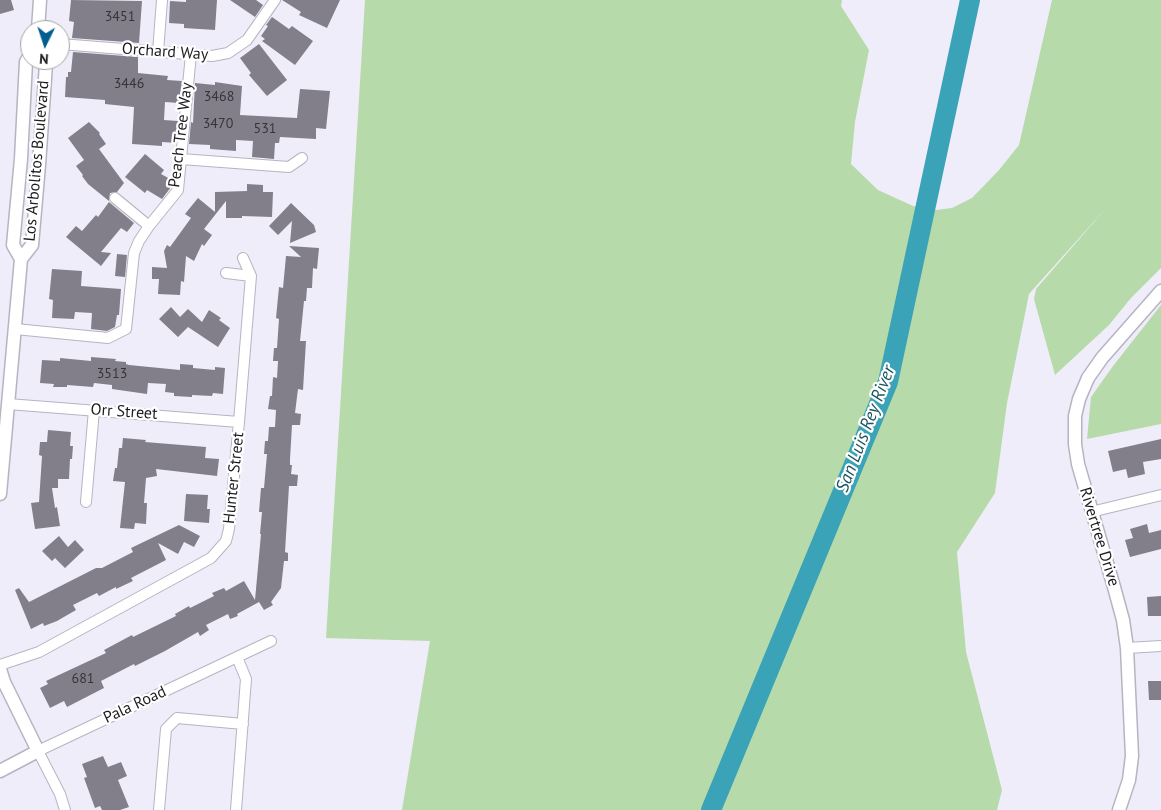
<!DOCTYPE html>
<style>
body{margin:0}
#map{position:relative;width:1161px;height:810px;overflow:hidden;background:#f0edfa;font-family:"PT Sans",sans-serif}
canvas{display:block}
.north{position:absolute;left:20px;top:20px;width:50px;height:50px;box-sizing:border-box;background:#fff;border:1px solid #a4a4a5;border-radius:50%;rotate:184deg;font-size:14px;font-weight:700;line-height:20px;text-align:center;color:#1c1b1f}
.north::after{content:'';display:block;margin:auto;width:18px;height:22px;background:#035e8f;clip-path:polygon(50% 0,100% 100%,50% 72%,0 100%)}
</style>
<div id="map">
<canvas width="1161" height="810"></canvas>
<div class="north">N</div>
</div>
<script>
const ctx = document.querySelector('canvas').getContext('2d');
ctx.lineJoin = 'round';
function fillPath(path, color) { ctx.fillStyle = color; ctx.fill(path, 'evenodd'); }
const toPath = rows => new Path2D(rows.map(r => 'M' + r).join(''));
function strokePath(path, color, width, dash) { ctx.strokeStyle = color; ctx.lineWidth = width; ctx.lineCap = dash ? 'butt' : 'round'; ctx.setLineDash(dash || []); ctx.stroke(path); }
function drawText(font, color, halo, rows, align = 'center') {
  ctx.font = font + ' "PT Sans",sans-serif'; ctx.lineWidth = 4.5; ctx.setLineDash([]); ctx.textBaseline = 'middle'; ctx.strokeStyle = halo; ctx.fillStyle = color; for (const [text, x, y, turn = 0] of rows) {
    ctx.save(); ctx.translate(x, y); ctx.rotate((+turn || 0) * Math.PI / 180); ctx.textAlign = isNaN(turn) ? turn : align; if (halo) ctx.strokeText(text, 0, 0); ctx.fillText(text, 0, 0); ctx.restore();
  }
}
fillPath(toPath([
 [365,0,842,0,841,6,869,50,855,122,851,164,878,190,913,206,936,210,952,208,972,198,999,170,1019,145,1052,0,1161,0,1161,268,1131,298,1109,325,1055,375,1034,299,1036,289,1107,207,1029,294,1007,403,995,493,957,552,966,652,1002,790,997,810,402,810,430,641,326,638],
 [1161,305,1161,424,1087,439,1091,397,1113,366]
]), '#b7daaa');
strokePath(toPath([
 [711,810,888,382,970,0]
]), '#3aa3b7', 20);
fillPath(toPath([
 [0,0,11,0,14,10,0,14],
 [71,0,142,1,139,43,72,38,74,22,69,21],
 [186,0,217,0,215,30,184,28,184,24,169,23,170,1,186,2],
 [230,0,256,0,263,5,255,17],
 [282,0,340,0,327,28,299,15,301,12],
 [272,17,289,29,292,26,313,41,295,65,262,41,265,39,261,36,268,26,266,25],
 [259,44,287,80,267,96,249,75,251,73,240,58],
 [73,52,138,57,138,73,168,76,167,80,182,81,179,103,165,102,164,120,178,121,176,143,162,142,162,146,132,144,134,107,105,104,105,100,65,97,66,77,68,77,68,72,71,72],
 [215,82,242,86,240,115,297,118,300,89,330,91,326,129,316,128,316,139,280,137,279,143,275,143,274,159,252,157,253,141,236,140,236,151,210,149,210,145,189,144,191,122,193,123,195,83,215,85],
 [89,122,100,133,99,134,106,144,99,149,124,183,117,192,110,193,109,201,88,184,82,176,83,175,76,166,84,160,68,138],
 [145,154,164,170,161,174,172,180,171,187,162,199,147,190,145,193,125,177],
 [247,184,263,185,263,192,273,192,272,217,242,216,242,218,226,218,226,201,204,229,212,235,204,246,202,244,194,261,186,256,184,282,181,281,180,295,158,294,159,279,152,279,152,267,167,268,164,251,167,245,170,247,191,218,185,214,198,198,215,212,215,192,247,191],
 [109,202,134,223,127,232,121,228,101,252,111,253,101,266,66,237,76,226,82,231,96,215,98,217],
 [291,203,314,225,316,232,290,243,292,221,278,235,269,226],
 [289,246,319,248,317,269,313,268,312,288,307,288,306,301,304,301,300,341,306,341,303,390,298,389,295,413,301,414,300,425,292,425,290,459,290,465,292,465,291,474,298,475,297,486,289,486,285,552,288,553,288,561,284,561,281,588,271,602,273,605,264,610,259,602,237,614,238,616,230,619,228,614,206,625,209,630,200,636,198,632,165,651,135,666,134,664,101,681,104,688,67,707,64,701,50,708,40,688,48,684,46,681,106,653,104,650,132,635,133,637,176,616,175,614,189,606,190,608,214,596,212,593,224,588,226,591,244,581,255,600,261,534,260,534,262,512,259,512,261,488,264,488,267,454,264,454,265,441,268,441,269,427,275,427,276,410,268,409,270,396,272,396,273,377,277,378,278,361,273,361,274,348,277,348,279,319,276,318,279,287,283,288,286,256,301,257],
 [117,254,127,255,125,277,115,276],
 [52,269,82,271,81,286,121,289,119,315,117,315,115,327,107,331,91,329,92,313,75,312,74,319,52,318,53,300,49,299],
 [171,307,180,317,188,309,202,322,209,310,221,318,219,320,230,328,218,347,188,327,178,337,159,319],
 [91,357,116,359,115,361,126,362,126,364,129,365,180,370,180,364,193,365,193,368,215,370,215,367,225,368,223,394,213,393,212,396,192,395,192,397,174,396,174,393,165,392,166,384,148,383,147,394,112,389,112,385,94,383,93,387,67,385,67,387,53,387,54,384,40,383,42,360,60,361,60,358,91,361],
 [48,430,71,432,70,446,73,446,72,459,70,459,69,479,58,479,58,488,52,488,55,508,57,507,60,526,35,529,31,503,39,502,42,456,39,455,40,442,47,442],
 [123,438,146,440,145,442,206,447,205,458,219,459,217,476,156,469,157,476,146,478,144,503,147,503,146,524,135,523,134,529,120,528,125,482,113,481,115,468,117,468,119,448,122,448],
 [1161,439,1161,459,1143,462,1145,474,1128,478,1126,469,1113,472,1108,451],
 [186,494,208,495,207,509,210,509,209,523,184,521],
 [1147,524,1149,533,1161,530,1161,549,1130,557,1125,540,1133,538,1130,529],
 [179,525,200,536,194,547,184,542,178,554,158,543,166,560,131,578,133,581,116,589,116,587,99,596,97,593,73,605,76,610,57,621,44,626,43,623,31,629,15,590,19,588,29,602,96,568,102,568,133,552,131,548],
 [59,536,68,547,75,540,84,550,65,568,55,558,52,561,42,551],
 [1161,596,1161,616,1148,616,1147,597],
 [1148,681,1161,681,1161,700,1149,700],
 [103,756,108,767,121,762,127,776,118,780,129,807,120,810,102,810,100,806,95,808,84,778,87,777,82,764]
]), '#827f8a');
const minor = toPath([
 [60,44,212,56,228,53,247,40,275,0],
 [158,52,162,0],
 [181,159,289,167,302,158],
 [115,198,149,226],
 [226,273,251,276],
 [15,329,108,338,126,329,134,253,139,241,149,226,178,190,191,54],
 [8,404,239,422],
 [86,502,94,410],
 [1091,512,1161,495],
 [1127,648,1161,646],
 [0,665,39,652,211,558,226,541,229,529,239,422,251,276,243,258],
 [65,810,60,794,38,751,271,641],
 [159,810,166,729,177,718,243,724],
 [236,810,246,679,237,657]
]);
const tertiary = toPath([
 [38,30,40,0],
 [21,259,13,245,21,159,26,62,30,55],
 [0,494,21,259,32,245,39,165,46,64,44,60],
 [0,669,4,682,38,751,0,771],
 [1119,810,1129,780,1132,756,1127,648,1123,620,1114,587,1078,464,1075,444,1075,416,1079,399,1088,378,1102,358,1161,291]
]);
strokePath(minor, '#b6b4c0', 12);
strokePath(tertiary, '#b6b4c0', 15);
strokePath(minor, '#fff', 10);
strokePath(tertiary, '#fff', 12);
drawText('14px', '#36343a', null, [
 ["3451",120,17],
 ["3446",129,84],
 ["3468",219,97],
 ["3470",218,124],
 ["531",265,129],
 ["3513",112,374],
 ["681",83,679]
]);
drawText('16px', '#1c1b1f', '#fff', [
 ["Orchard Way",165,52,4],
 ["Peach Tree Way",181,135,-83],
 ["Los Arbolitos Boulevard",37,161,-85],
 ["Orr Street",124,412,4],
 ["Hunter Street",234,478,-84],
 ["Rivertree Drive",1099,537,73],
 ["Pala Road",135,705,-25]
]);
drawText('italic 18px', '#1b555f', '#fff', [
 ["San Luis Rey River",866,429,-69]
]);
</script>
